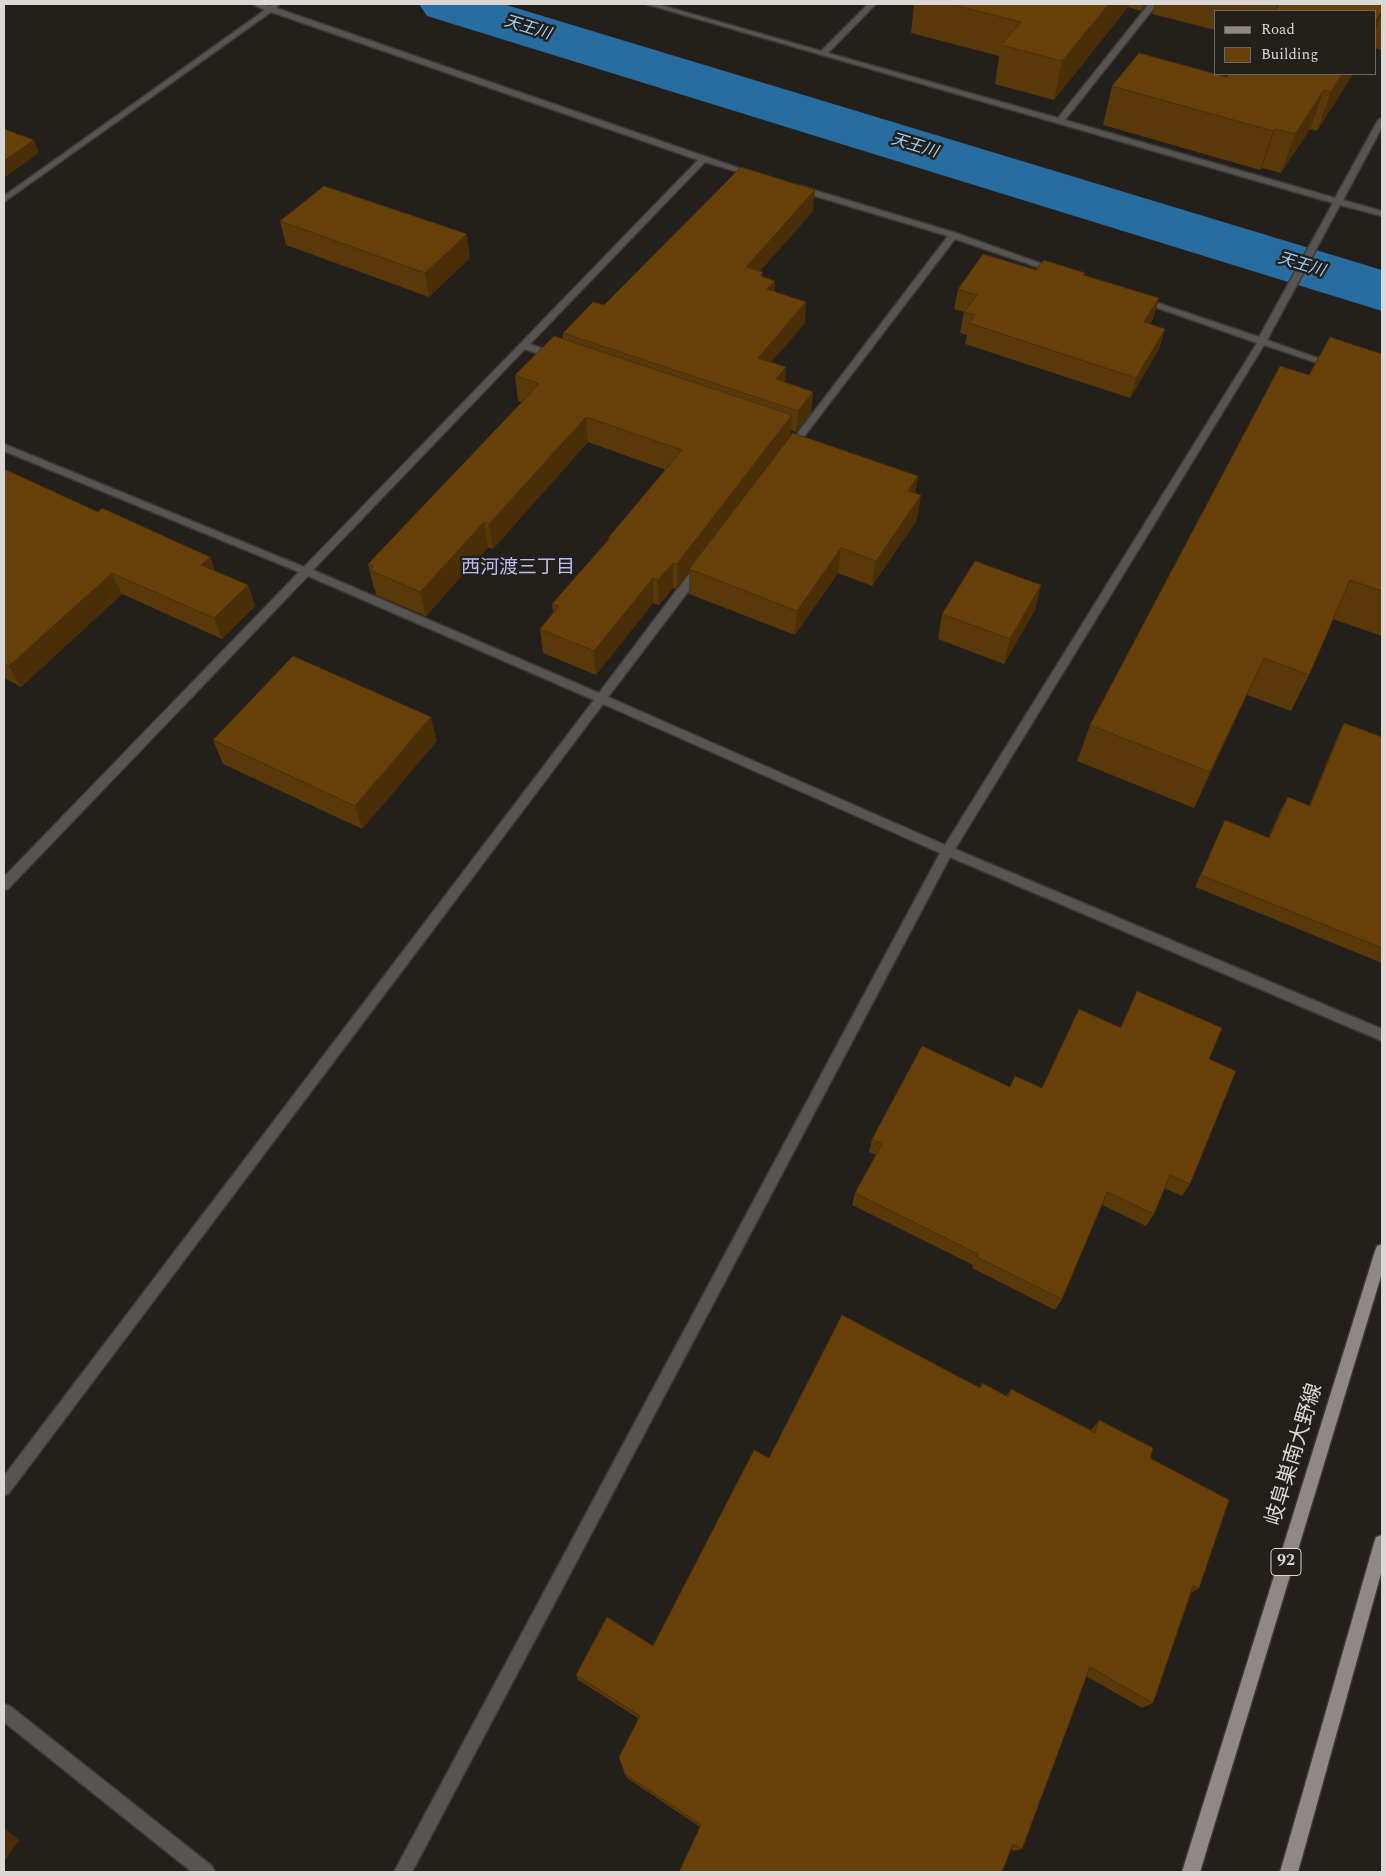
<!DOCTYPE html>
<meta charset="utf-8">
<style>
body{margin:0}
#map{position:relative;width:1386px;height:1876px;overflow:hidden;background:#231f1b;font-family:Spectral,serif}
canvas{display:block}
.frame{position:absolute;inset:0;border:5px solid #dad7d4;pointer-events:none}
.legend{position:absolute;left:1214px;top:10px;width:162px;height:65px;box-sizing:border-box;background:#231f1b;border:1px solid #6c6965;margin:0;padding:6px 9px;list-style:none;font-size:15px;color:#dad7d4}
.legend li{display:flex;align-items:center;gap:10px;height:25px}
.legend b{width:25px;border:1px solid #6c6965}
</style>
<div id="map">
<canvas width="1386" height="1876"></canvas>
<div class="frame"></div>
<ul class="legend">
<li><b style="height:6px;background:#8f8886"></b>Road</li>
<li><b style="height:14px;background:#68410a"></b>Building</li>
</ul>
</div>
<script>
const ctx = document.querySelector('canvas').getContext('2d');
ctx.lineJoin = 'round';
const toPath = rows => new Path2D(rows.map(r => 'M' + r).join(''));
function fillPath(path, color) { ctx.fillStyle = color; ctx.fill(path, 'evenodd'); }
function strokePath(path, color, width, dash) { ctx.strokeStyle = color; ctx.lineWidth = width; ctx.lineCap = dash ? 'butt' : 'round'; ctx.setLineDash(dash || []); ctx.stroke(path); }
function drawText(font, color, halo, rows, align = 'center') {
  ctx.font = font + ' Spectral,"Noto Sans JP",serif'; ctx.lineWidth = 5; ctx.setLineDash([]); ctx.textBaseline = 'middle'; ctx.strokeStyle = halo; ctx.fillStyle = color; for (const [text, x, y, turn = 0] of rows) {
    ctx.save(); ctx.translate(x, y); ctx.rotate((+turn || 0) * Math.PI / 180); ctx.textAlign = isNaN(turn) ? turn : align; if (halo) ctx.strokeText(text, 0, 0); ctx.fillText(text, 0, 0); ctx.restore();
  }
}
fillPath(toPath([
 [419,4,503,4,1382,270,1382,311,427,16,419,4]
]), '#286da0');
const minor = toPath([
 [252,4,262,4,270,6,273,4,279,4,276,8,759,175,755,177,705,162,530,344,559,355,559,359,553,359,525,349,313,570,599,693,695,566,703,566,704,569,703,572,608,697,945,845,1257,343,1138,301,1140,299,1146,299,1259,337,1333,203,646,4,657,4,821,51,868,4,876,4,828,53,1058,118,1149,4,1157,4,1065,120,1335,198,1378,120,1382,118,1382,127,1343,200,1382,211,1382,216,1340,205,1267,340,1337,365,1332,368,1329,367,1264,345,955,849,1382,1029,1382,1041,950,857,412,1872,394,1872,940,853,603,704,9,1493,4,1496,4,1476,594,700,308,576,8,889,4,890,4,877,299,572,4,451,4,444,304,567,698,160,271,12,4,202,4,196,265,10,252,4],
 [795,186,801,186,956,233,1059,270,1055,273,1052,272,955,239,793,451,787,451,787,447,948,236,795,190,795,186],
 [4,1704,10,1706,212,1866,215,1872,192,1872,4,1722,4,1704]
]);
const primary = toPath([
 [1382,1244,1382,1273,1200,1872,1182,1872,1375,1251,1377,1246,1382,1244],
 [1382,1535,1382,1570,1298,1872,1280,1872,1374,1543,1376,1537,1382,1535]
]);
strokePath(minor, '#3d3935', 3);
strokePath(primary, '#3d3935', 3);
fillPath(minor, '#575453');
fillPath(primary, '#8f8886');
fillPath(toPath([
 [914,4,1147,4,1141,11,1128,7,1054,100,995,84,999,56,911,33],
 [1154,4,1382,4,1382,50,1375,48,1375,11,1215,11,1215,30,1152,14],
 [1230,74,1353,74,1317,131,1310,129,1281,173,1262,168,1260,170,1103,125,1112,86,1227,77],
 [813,211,760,271,763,277,775,281,774,291,805,323,771,362,785,382,813,392,811,413,796,432,791,430,790,437,916,493,917,520,872,586,838,573,795,635,689,594,689,573,677,589,673,588,659,605,653,603,596,675,543,653,540,629,553,613,552,604,608,540,608,538,666,470,588,442,493,549,488,547,426,616,376,595,375,589,374,589,368,564,522,402,518,401,515,375,563,339,563,333,604,305],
 [280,221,470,258,429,297,286,245],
 [1036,270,1084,275,1159,298,1153,319,1150,324,1165,329,1159,349,1130,398,965,344,967,335,960,333,964,312,954,309,958,289],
 [1382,354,1382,636,1333,619,1309,675,1291,711,1247,695,1194,808,1077,761,1090,725,1309,375],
 [4,469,98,512,210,557,215,571,248,585,255,606,222,639,122,594,21,687,4,678],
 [1041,585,1035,610,1004,664,938,639,942,614],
 [1344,723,1382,737,1382,963,1195,887,1225,820,1268,838,1281,809,1288,797,1309,806,1338,735],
 [213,740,437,741,362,829,223,764],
 [1137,991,1209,1059,1190,1184,1182,1196,1164,1188,1154,1214,1146,1226,1102,1205,1062,1299,1055,1310,972,1268,973,1265,852,1205,855,1193,876,1155,869,1152,872,1139,1010,1087,1042,1088,1120,1028],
 [979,1388,1006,1396,1011,1389,1091,1430,1099,1420,1150,1458,1199,1588,1191,1593,1153,1703,1142,1708,1086,1676,1022,1849,1014,1851,1011,1849,700,1827,627,1778,625,1774,638,1718,578,1680,576,1675,653,1646,769,1458]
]), '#593809');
fillPath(toPath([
 [1109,4,1129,4,1128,7,1054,100,1062,61],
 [1143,4,1147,4,1141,11],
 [1382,11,1382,12,1375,33,1375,22],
 [1342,74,1353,74,1317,131,1331,92],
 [1324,90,1310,129,1281,173,1295,134],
 [1275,129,1262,168,1260,170,1273,131],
 [34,140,39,153,4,178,4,161],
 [815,190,813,211,745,288,746,267],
 [467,234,470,258,429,297,425,273],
 [775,281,773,302,767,289],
 [1159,298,1153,319,1138,343,1144,322],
 [806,302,805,323,757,378,758,358],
 [1165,329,1159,349,1130,398,1136,378],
 [786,367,785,388,776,379],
 [813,392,811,413,796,432,798,411],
 [792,415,790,441,689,569,689,573,677,589,677,564],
 [586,417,588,442,493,549,489,524],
 [918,476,914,501,908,491],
 [921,495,917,520,872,586,876,561],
 [484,522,488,547,426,616,420,592],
 [841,548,838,573,795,635,797,611],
 [210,557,218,578,201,565],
 [673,563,673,588,659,605,658,580],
 [112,573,122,594,21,687,9,666],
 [653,578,653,603,596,675,594,651],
 [248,585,255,606,222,639,214,618],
 [1041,585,1035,610,1004,664,1010,639],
 [1264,658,1247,695,1194,808,1210,772],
 [431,717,437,741,362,829,355,806],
 [4,1828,19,1840,4,1862]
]), '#492e07');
const building = toPath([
 [951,4,1109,4,1062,61,1001,45,1021,22,951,4],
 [1273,4,1382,4,1382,11,1375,22,1375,11,1275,11,1279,5,1273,4],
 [1139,53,1227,77,1230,74,1342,74,1331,92,1324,90,1295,134,1275,129,1273,131,1112,86,1139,53],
 [4,129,34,140,4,161,4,129],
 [741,167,815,190,746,267,763,272,760,276,775,281,767,289,806,302,758,358,786,367,776,379,813,392,798,411,563,333,593,302,604,305,741,167],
 [324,186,467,234,425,273,280,221,324,186],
 [983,254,1036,270,1044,260,1085,273,1083,275,1159,298,1144,322,1165,329,1136,378,969,323,975,315,964,312,977,295,958,289,983,254],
 [554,336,792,415,677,564,673,563,658,580,653,578,594,651,540,629,559,606,552,604,610,538,608,538,682,450,586,417,489,524,484,522,420,592,370,570,374,566,368,564,539,384,515,375,554,336],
 [1330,337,1382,354,1382,591,1350,580,1309,675,1264,658,1210,772,1090,725,1280,366,1309,375,1330,337],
 [793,433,918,476,908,491,921,495,876,561,841,548,797,611,689,569,793,433],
 [4,469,98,512,102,508,210,557,201,565,248,585,214,618,112,573,9,666,4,663,4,469],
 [975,561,1041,585,1010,639,942,614,975,561],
 [293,656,431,717,355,806,213,740,293,656],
 [1344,723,1382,737,1382,948,1201,875,1225,820,1269,838,1288,797,1310,806,1344,723],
 [1137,991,1222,1028,1209,1059,1236,1071,1190,1184,1170,1175,1154,1214,1107,1192,1062,1299,977,1257,978,1254,855,1193,882,1144,872,1139,922,1046,1010,1087,1015,1076,1042,1088,1079,1009,1121,1028,1137,991],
 [842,1315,980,1388,982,1383,1008,1397,1011,1389,1095,1433,1099,1420,1153,1448,1150,1458,1229,1500,1199,1588,1193,1586,1153,1703,1090,1667,1022,1849,1013,1844,1002,1872,679,1872,701,1825,625,1774,619,1757,640,1716,576,1675,607,1617,653,1646,754,1450,769,1458,842,1315]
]);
fillPath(building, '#68410a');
strokePath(building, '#492e07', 1);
drawText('italic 16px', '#9fd3fe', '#231f1b', [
 ["天王川",527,29,17],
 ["天王川",914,147,17],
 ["天王川",1301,266,17]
]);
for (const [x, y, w] of [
 [1286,1562,30]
]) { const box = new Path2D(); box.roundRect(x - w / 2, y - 13.5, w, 27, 4); ctx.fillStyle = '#231f1b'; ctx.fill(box); strokePath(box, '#dad7d4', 1); }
drawText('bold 16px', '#dad7d4', null, [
 ["92",1286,1562]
]);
drawText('19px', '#bcbdf6', '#231f1b', [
 ["西河渡三丁目",518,569]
]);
drawText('21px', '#dad7d4', '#231f1b', [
 ["岐阜巣南大野線",1296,1455,-73]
]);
</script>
